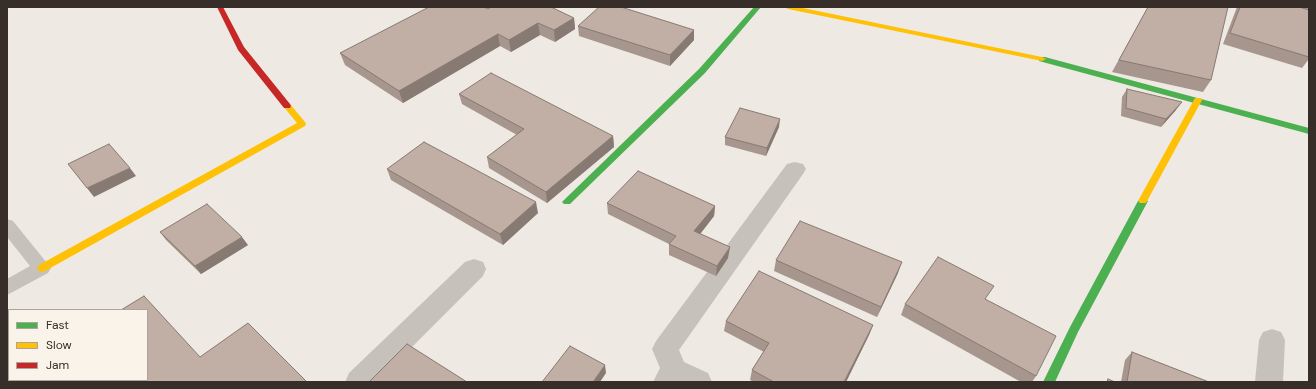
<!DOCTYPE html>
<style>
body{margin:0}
#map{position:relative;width:1316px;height:389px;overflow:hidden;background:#eee9e3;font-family:"DM Sans",sans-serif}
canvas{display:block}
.frame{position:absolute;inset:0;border:8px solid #382e29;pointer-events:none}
.legend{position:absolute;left:8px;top:309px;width:140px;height:72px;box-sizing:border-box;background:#faf3ea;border:1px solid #aca49d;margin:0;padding:5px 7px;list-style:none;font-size:12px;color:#382e29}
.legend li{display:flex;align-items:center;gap:8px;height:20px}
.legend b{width:20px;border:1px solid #aca49d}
</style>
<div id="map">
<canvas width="1316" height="389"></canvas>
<div class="frame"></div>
<ul class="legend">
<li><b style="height:5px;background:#4caf50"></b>Fast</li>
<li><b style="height:5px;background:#ffc107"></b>Slow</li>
<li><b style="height:5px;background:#c62828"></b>Jam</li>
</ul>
</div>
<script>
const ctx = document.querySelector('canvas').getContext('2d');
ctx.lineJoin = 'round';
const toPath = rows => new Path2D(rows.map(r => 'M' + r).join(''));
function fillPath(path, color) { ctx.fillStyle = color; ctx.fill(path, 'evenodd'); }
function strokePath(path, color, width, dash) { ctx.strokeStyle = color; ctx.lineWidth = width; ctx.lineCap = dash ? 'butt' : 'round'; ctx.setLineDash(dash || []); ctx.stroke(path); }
fillPath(toPath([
 [7,219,13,221,51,268,48,273,7,295,7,279,30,266,7,237,7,219]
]), '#c7c1bb');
fillPath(toPath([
 [795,162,803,164,806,169,803,174,679,350,684,362,708,373,712,382,653,382,660,368,652,349,656,341,787,164,795,162],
 [474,259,483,262,486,269,483,276,377,382,345,382,349,373,465,262,474,259],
 [1272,329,1281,332,1285,340,1283,382,1255,382,1259,340,1263,332,1272,329]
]), '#c7c1bb');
fillPath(toPath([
 [754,7,761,7,705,73,570,204,564,204,562,202,564,200,699,69,754,7],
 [1039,57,1045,57,1309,128,1309,134,1039,61,1039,57],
 [1143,198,1148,201,1078,332,1055,382,1043,382,1070,327,1138,201,1143,198]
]), '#4caf50');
fillPath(toPath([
 [785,7,798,7,1042,57,1046,59,1042,61,788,9,785,7],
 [1195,98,1201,98,1202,100,1146,203,1140,203,1138,201,1195,98],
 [287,103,290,104,305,122,306,124,305,126,45,271,42,272,39,271,37,268,39,265,297,123,283,106,287,103]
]), '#ffc107');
fillPath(toPath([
 [217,7,223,7,244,47,290,104,291,106,290,108,284,108,238,50,217,7]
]), '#c62828');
fillPath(toPath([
 [1148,7,1211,80,1203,92,1112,72],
 [1237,7,1309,7,1309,59,1302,68,1223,44],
 [488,9,574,18,575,29,555,42,540,35,511,52,500,46,403,103,345,65,340,53],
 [578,26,694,30,694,40,670,66,579,36],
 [1127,89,1176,110,1161,127,1121,116,1122,97],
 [459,94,613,136,614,147,547,203,489,168,487,157,517,135,462,104],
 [779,127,766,156,725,145,725,137],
 [387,169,538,213,503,245,391,180],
 [607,203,715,206,714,216,700,234,728,258,716,276,669,255,669,244,608,214],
 [160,232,248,245,201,274,166,240],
 [776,260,898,273,877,317,774,271],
 [986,299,1036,376,1032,382,1021,382,901,315,905,304],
 [726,321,873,325,869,335,846,382,754,382,750,380,752,370,764,352,724,331],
 [1132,352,1209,382,1121,382,1125,360]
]), '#a6968d');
fillPath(toPath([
 [574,18,575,29,555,42,554,30],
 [538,23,540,35,511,52,509,40],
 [694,30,694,40,670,66,670,55],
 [498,34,500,46,403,103,399,91],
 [1182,102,1176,110,1161,127,1166,119],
 [780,119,779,127,766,156,767,148],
 [613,136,614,147,547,203,546,192],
 [130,168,136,176,94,197,87,188],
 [536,202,538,213,503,245,500,234],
 [715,206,714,216,694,242,694,231],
 [242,237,248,245,201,274,195,266],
 [730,247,728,258,716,276,717,266],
 [902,262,898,273,877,317,881,307],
 [873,325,869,335,846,382,844,382],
 [605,365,606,373,600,382,593,382]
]), '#877a73');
const building = toPath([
 [429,7,484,7,488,9,491,7,551,7,574,18,554,30,538,23,509,40,498,34,399,91,340,53,429,7],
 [599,7,621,7,694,30,670,55,578,26,599,7],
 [1148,7,1228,7,1211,80,1119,60,1148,7],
 [1240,7,1299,7,1309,10,1309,57,1230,33,1240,7],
 [491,73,613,136,546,192,487,157,524,129,459,94,491,73],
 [1127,89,1182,102,1166,119,1126,108,1127,89],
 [740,108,780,119,767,148,725,137,740,108],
 [424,142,536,202,500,234,387,169,424,142],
 [109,144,130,168,87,188,68,164,109,144],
 [638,171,715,206,694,231,730,247,717,266,669,244,676,236,607,203,638,171],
 [207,204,242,237,195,266,160,232,207,204],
 [800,221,902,262,881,307,776,260,800,221],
 [938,257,994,286,985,299,1056,336,1036,376,905,304,938,257],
 [759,271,873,325,844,382,774,382,752,370,769,343,726,321,759,271],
 [144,296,200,357,248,323,307,382,111,382,109,380,147,380,147,310,121,310,144,296],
 [407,344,467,382,369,382,407,344],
 [570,346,605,365,593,382,542,382,570,346],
 [1132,352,1209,382,1127,382,1132,352],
 [1108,379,1115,382,1107,382,1108,379]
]);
fillPath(building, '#c1aea4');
strokePath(building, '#877a73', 1);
</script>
